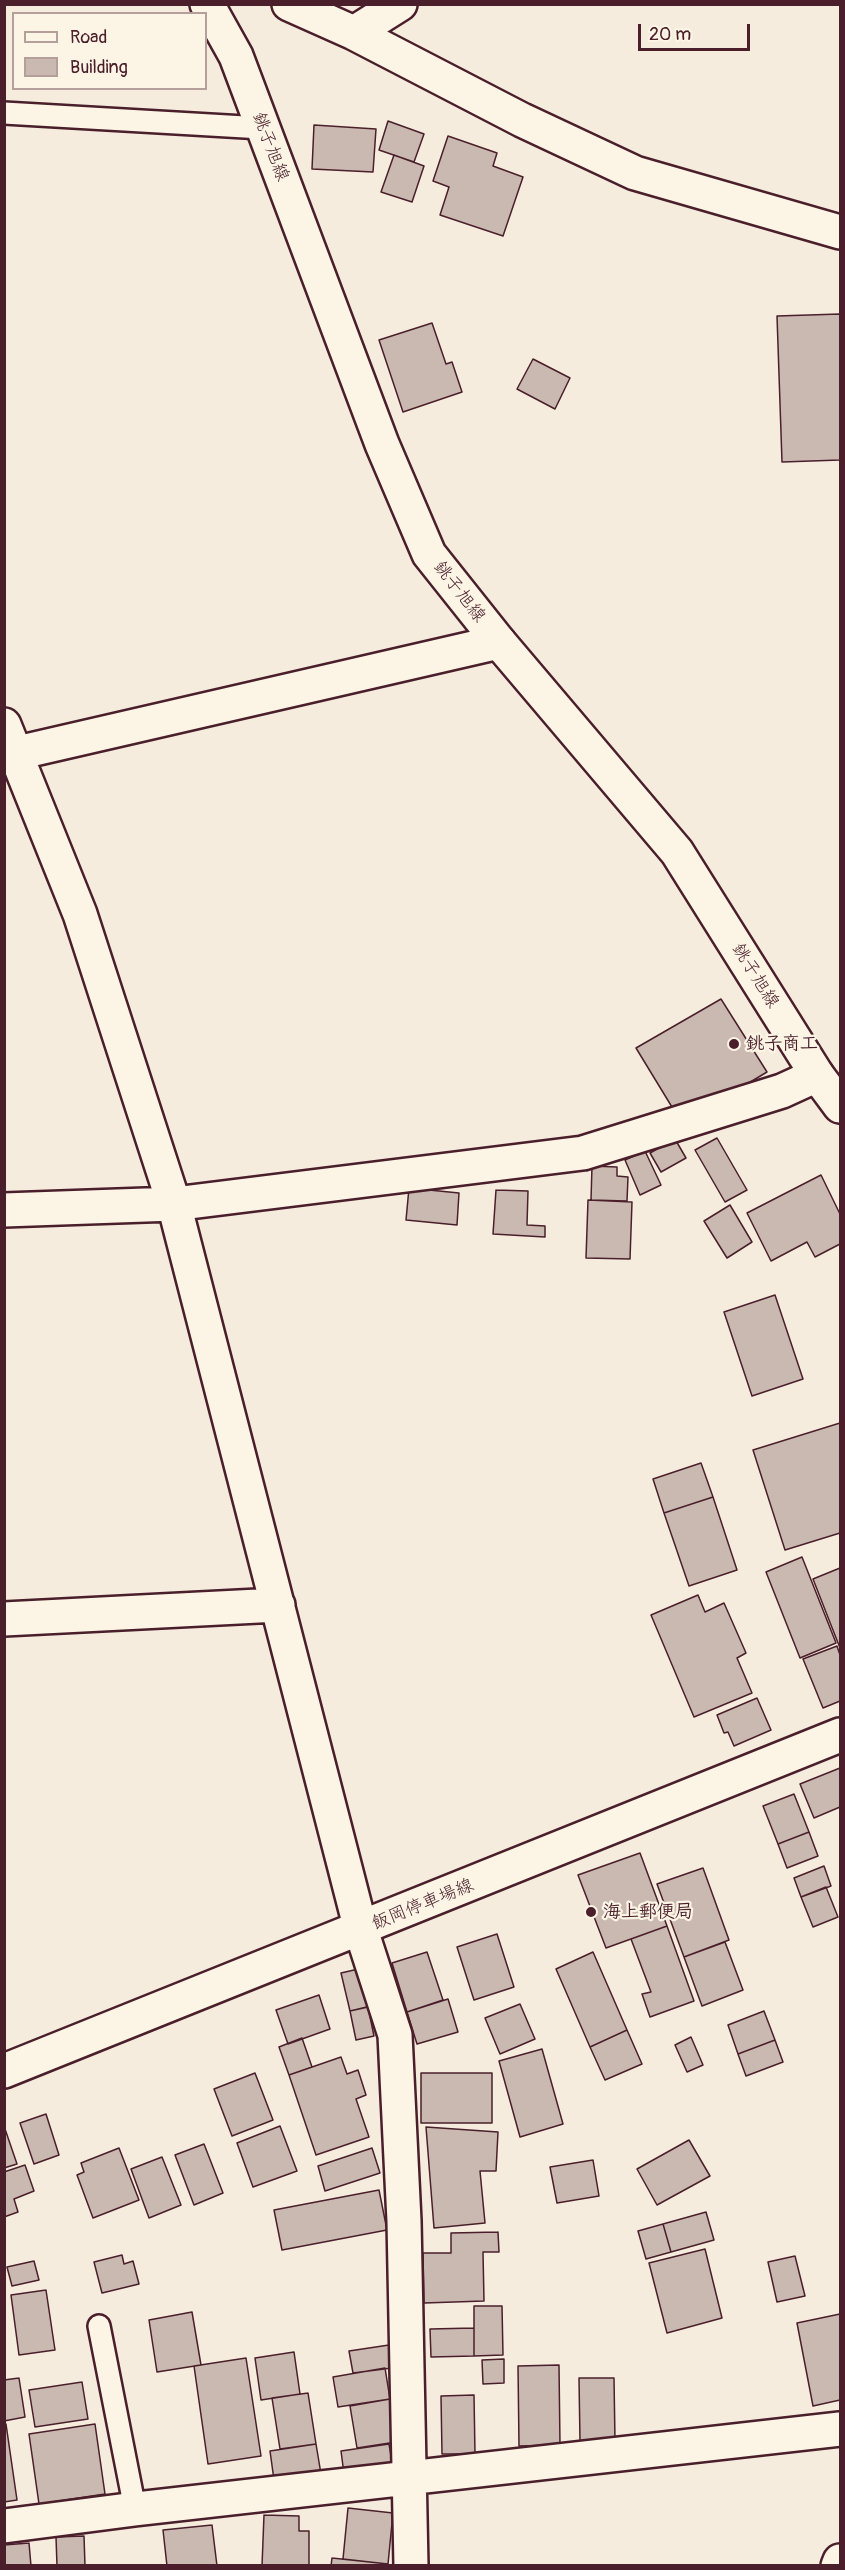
<!DOCTYPE html>
<meta charset="utf-8">
<style>
body{margin:0}
#map{position:relative;width:845px;height:2570px;overflow:hidden;background:#f5ecde;font-family:Pangolin,sans-serif}
canvas{display:block}
.frame{position:absolute;inset:0;border:6px solid #4a1f2b;pointer-events:none}
.legend{position:absolute;left:12px;top:12px;width:195px;height:78px;box-sizing:border-box;background:#fcf5e5;border:2px solid #b59f9b;margin:0;padding:8px 10px;list-style:none;font-size:18px;color:#4a1f2b}
.legend li{display:flex;align-items:center;gap:12px;height:30px}
.legend b{width:30px;border:2px solid #b59f9b}
.scale{position:absolute;left:638px;top:24px;width:112px;height:27px;box-sizing:border-box;border:3px solid #4a1f2b;border-top:0;padding-left:8px;font-size:18px;line-height:21px;white-space:nowrap;color:#4a1f2b;-webkit-text-stroke:4px #fcf5e5;paint-order:stroke}
</style>
<div id="map">
<canvas width="845" height="2570"></canvas>
<div class="frame"></div>
<ul class="legend">
<li><b style="height:8px;background:#fcf5e5"></b>Road</li>
<li><b style="height:16px;background:#cab9b1"></b>Building</li>
</ul>
<div class="scale">20 m</div>
</div>
<script>
const ctx = document.querySelector('canvas').getContext('2d');
ctx.lineJoin = 'round';
function fillPath(path, color) { ctx.fillStyle = color; ctx.fill(path, 'evenodd'); }
const toPath = rows => new Path2D(rows.map(r => 'M' + r).join(''));
function strokePath(path, color, width, dash) { ctx.strokeStyle = color; ctx.lineWidth = width; ctx.lineCap = dash ? 'butt' : 'round'; ctx.setLineDash(dash || []); ctx.stroke(path); }
function drawText(font, color, halo, rows, align = 'center') {
  ctx.font = font + ' Pangolin,"Klee One",sans-serif'; ctx.lineWidth = 4.5; ctx.setLineDash([]); ctx.textBaseline = 'middle'; ctx.strokeStyle = halo; ctx.fillStyle = color; for (const [text, x, y, turn = 0] of rows) {
    ctx.save(); ctx.translate(x, y); ctx.rotate((+turn || 0) * Math.PI / 180); ctx.textAlign = isNaN(turn) ? turn : align; if (halo) ctx.strokeText(text, 0, 0); ctx.fillText(text, 0, 0); ctx.restore();
  }
}
const building = toPath([
 [388,121,424,134,414,162,379,150,388,121],
 [314,125,376,129,373,172,312,169,314,125],
 [448,136,497,153,493,166,523,177,503,236,440,215,449,187,433,181,448,136],
 [394,155,424,166,412,202,381,192,394,155],
 [840,314,840,460,782,462,777,316,840,314],
 [432,323,446,364,452,362,462,392,403,412,379,340,432,323],
 [533,359,570,378,555,409,517,389,533,359],
 [721,999,767,1072,727,1096,675,1112,636,1048,721,999],
 [717,1138,747,1190,725,1202,695,1150,717,1138],
 [675,1139,686,1158,661,1172,650,1153,675,1139],
 [645,1151,661,1185,640,1195,625,1160,645,1151],
 [592,1166,617,1167,617,1176,628,1177,627,1201,591,1200,592,1166],
 [821,1175,840,1214,840,1244,815,1257,807,1242,771,1261,747,1213,821,1175],
 [409,1188,459,1193,457,1225,406,1220,409,1188],
 [496,1190,528,1191,527,1225,545,1226,545,1237,493,1234,496,1190],
 [588,1200,632,1202,630,1259,586,1258,588,1200],
 [730,1205,752,1242,727,1258,704,1221,730,1205],
 [775,1295,803,1379,752,1396,724,1312,775,1295],
 [840,1423,840,1533,785,1550,753,1450,840,1423],
 [701,1463,713,1497,664,1513,653,1479,701,1463],
 [713,1497,737,1570,689,1586,664,1513,713,1497],
 [802,1557,836,1643,800,1658,766,1572,802,1557],
 [840,1568,840,1648,813,1579,840,1568],
 [698,1595,705,1612,724,1603,746,1653,737,1658,752,1693,694,1717,651,1615,698,1595],
 [837,1646,840,1655,840,1701,823,1708,803,1659,837,1646],
 [757,1698,771,1730,734,1746,728,1732,724,1733,717,1715,757,1698],
 [840,1768,840,1807,814,1818,800,1784,840,1768],
 [794,1794,809,1832,778,1844,763,1806,794,1794],
 [809,1832,818,1856,787,1868,778,1844,809,1832],
 [640,1853,667,1926,606,1948,578,1875,640,1853],
 [824,1866,831,1886,801,1897,794,1878,824,1866],
 [703,1868,729,1940,684,1957,657,1884,703,1868],
 [826,1887,838,1917,813,1927,801,1897,826,1887],
 [667,1926,694,2001,650,2017,642,1994,651,1992,631,1939,667,1926],
 [497,1934,514,1987,474,2000,457,1947,497,1934],
 [725,1942,743,1990,702,2006,684,1957,725,1942],
 [427,1952,443,2000,407,2012,392,1963,427,1952],
 [593,1952,627,2030,590,2047,556,1969,593,1952],
 [367,1967,375,2005,350,2011,341,1973,367,1967],
 [319,1995,330,2029,288,2044,276,2010,319,1995],
 [448,1999,458,2032,417,2044,407,2012,448,1999],
 [520,2004,535,2039,500,2054,485,2018,520,2004],
 [368,2007,374,2036,356,2040,350,2011,368,2007],
 [764,2011,775,2040,738,2054,728,2025,764,2011],
 [627,2030,642,2064,605,2080,590,2047,627,2030],
 [691,2037,703,2065,687,2072,675,2045,691,2037],
 [302,2038,312,2067,289,2075,279,2047,302,2038],
 [775,2040,783,2062,746,2076,738,2054,775,2040],
 [542,2049,563,2124,520,2137,499,2061,542,2049],
 [341,2057,347,2074,358,2070,366,2095,356,2099,369,2137,316,2155,289,2075,341,2057],
 [255,2073,273,2120,232,2136,214,2089,255,2073],
 [421,2073,492,2073,492,2123,421,2123,421,2073],
 [46,2114,59,2155,34,2164,20,2123,46,2114],
 [4,2126,17,2164,4,2168,4,2126],
 [280,2126,297,2171,253,2187,237,2143,280,2126],
 [426,2127,498,2132,496,2171,480,2171,485,2223,434,2228,426,2127],
 [689,2140,710,2176,657,2205,637,2169,689,2140],
 [204,2144,223,2193,194,2205,175,2155,204,2144],
 [119,2148,139,2200,93,2218,77,2175,84,2172,81,2163,119,2148],
 [372,2148,380,2173,325,2191,318,2166,372,2148],
 [162,2157,181,2205,149,2218,131,2169,162,2157],
 [593,2160,599,2196,557,2203,550,2167,593,2160],
 [25,2165,34,2191,14,2199,18,2212,4,2217,4,2172,25,2165],
 [379,2190,387,2230,282,2250,274,2210,379,2190],
 [706,2212,714,2240,671,2252,663,2224,706,2212],
 [663,2224,671,2252,646,2259,638,2231,663,2224],
 [498,2232,499,2252,483,2252,484,2301,424,2303,423,2253,451,2253,451,2233,498,2232],
 [705,2249,722,2318,667,2333,649,2263,705,2249],
 [122,2255,124,2264,133,2261,139,2284,102,2293,94,2262,122,2255],
 [795,2256,805,2296,777,2302,768,2262,795,2256],
 [34,2261,39,2280,12,2286,7,2267,34,2261],
 [46,2290,55,2350,19,2355,11,2295,46,2290],
 [474,2306,502,2306,503,2355,474,2356,474,2306],
 [192,2312,201,2365,157,2372,149,2320,192,2312],
 [840,2314,840,2400,813,2406,797,2323,840,2314],
 [474,2328,474,2356,431,2357,430,2329,474,2328],
 [389,2345,392,2368,353,2373,349,2351,389,2345],
 [294,2352,300,2394,261,2400,255,2358,294,2352],
 [246,2358,261,2456,208,2464,194,2366,246,2358],
 [504,2359,504,2383,483,2384,482,2360,504,2359],
 [559,2365,560,2445,519,2446,518,2366,559,2365],
 [385,2368,390,2399,338,2407,333,2377,385,2368],
 [19,2378,25,2417,4,2421,4,2380,19,2378],
 [579,2378,614,2378,615,2441,580,2442,579,2378],
 [82,2382,88,2419,35,2427,29,2390,82,2382],
 [308,2393,316,2444,280,2449,272,2398,308,2393],
 [474,2395,475,2454,442,2454,441,2396,474,2395],
 [390,2399,396,2442,357,2448,350,2406,390,2399],
 [6,2424,17,2500,4,2502,4,2425,6,2424],
 [95,2424,105,2494,39,2504,29,2434,95,2424],
 [316,2444,321,2474,274,2480,270,2451,316,2444],
 [389,2444,393,2467,344,2474,341,2451,389,2444],
 [348,2508,393,2513,388,2564,343,2559,348,2508],
 [264,2515,299,2516,299,2531,309,2531,309,2566,262,2566,264,2515],
 [212,2525,217,2566,167,2566,163,2530,212,2525],
 [84,2536,85,2566,57,2566,56,2537,84,2536],
 [29,2543,31,2566,4,2566,4,2545,29,2543],
 [332,2558,388,2564,388,2566,331,2566,332,2558]
]);
fillPath(building, '#cab9b1');
strokePath(building, '#4a1f2b', 1.5);
const service = toPath([
 [4,113,262,128],
 [99,2326,135,2509]
]);
const minor = toPath([
 [289,4,354,33,522,120,635,173,840,232],
 [354,33,400,4],
 [4,725,80,914,174,1204,361,1930,395,2035,404,2221,411,2566],
 [4,756,499,642],
 [4,1210,174,1204,583,1153,782,1091,817,1075],
 [4,1619,278,1605],
 [4,2526,135,2509,840,2429],
 [838,2566,840,2561]
]);
const secondary = toPath([
 [4,2071,840,1735]
]);
const primary = toPath([
 [207,4,236,56,382,444,429,554,499,642,677,852,817,1075,840,1106]
]);
strokePath(service, '#4a1f2b', 26);
strokePath(minor, '#4a1f2b', 38);
strokePath(secondary, '#4a1f2b', 38);
strokePath(primary, '#4a1f2b', 38);
strokePath(service, '#fcf5e5', 21);
strokePath(minor, '#fcf5e5', 33);
strokePath(secondary, '#fcf5e5', 33);
strokePath(primary, '#fcf5e5', 33);
for (const [x, y, r, color] of [
 [734,1044,6,"#4a1f2b"],
 [591,1912,6,"#4a1f2b"]
]) { const dot = new Path2D(); dot.arc(x, y, r, 0, 2 * Math.PI); ctx.fillStyle = color; ctx.fill(dot); strokePath(dot, '#fcf5e5', 2); }
drawText('18px', '#4a1f2b', '#fcf5e5', [
 ["銚子旭線",270,147,69],
 ["銚子旭線",459,592,52],
 ["銚子旭線",755,976,58],
 ["飯岡停車場線",423,1905,-22]
]);
drawText('bold 18px', '#4a1f2b', '#fcf5e5', [
 ["銚子商工",746,1044],
 ["海上郵便局",603,1912]
], 'left');
</script>
